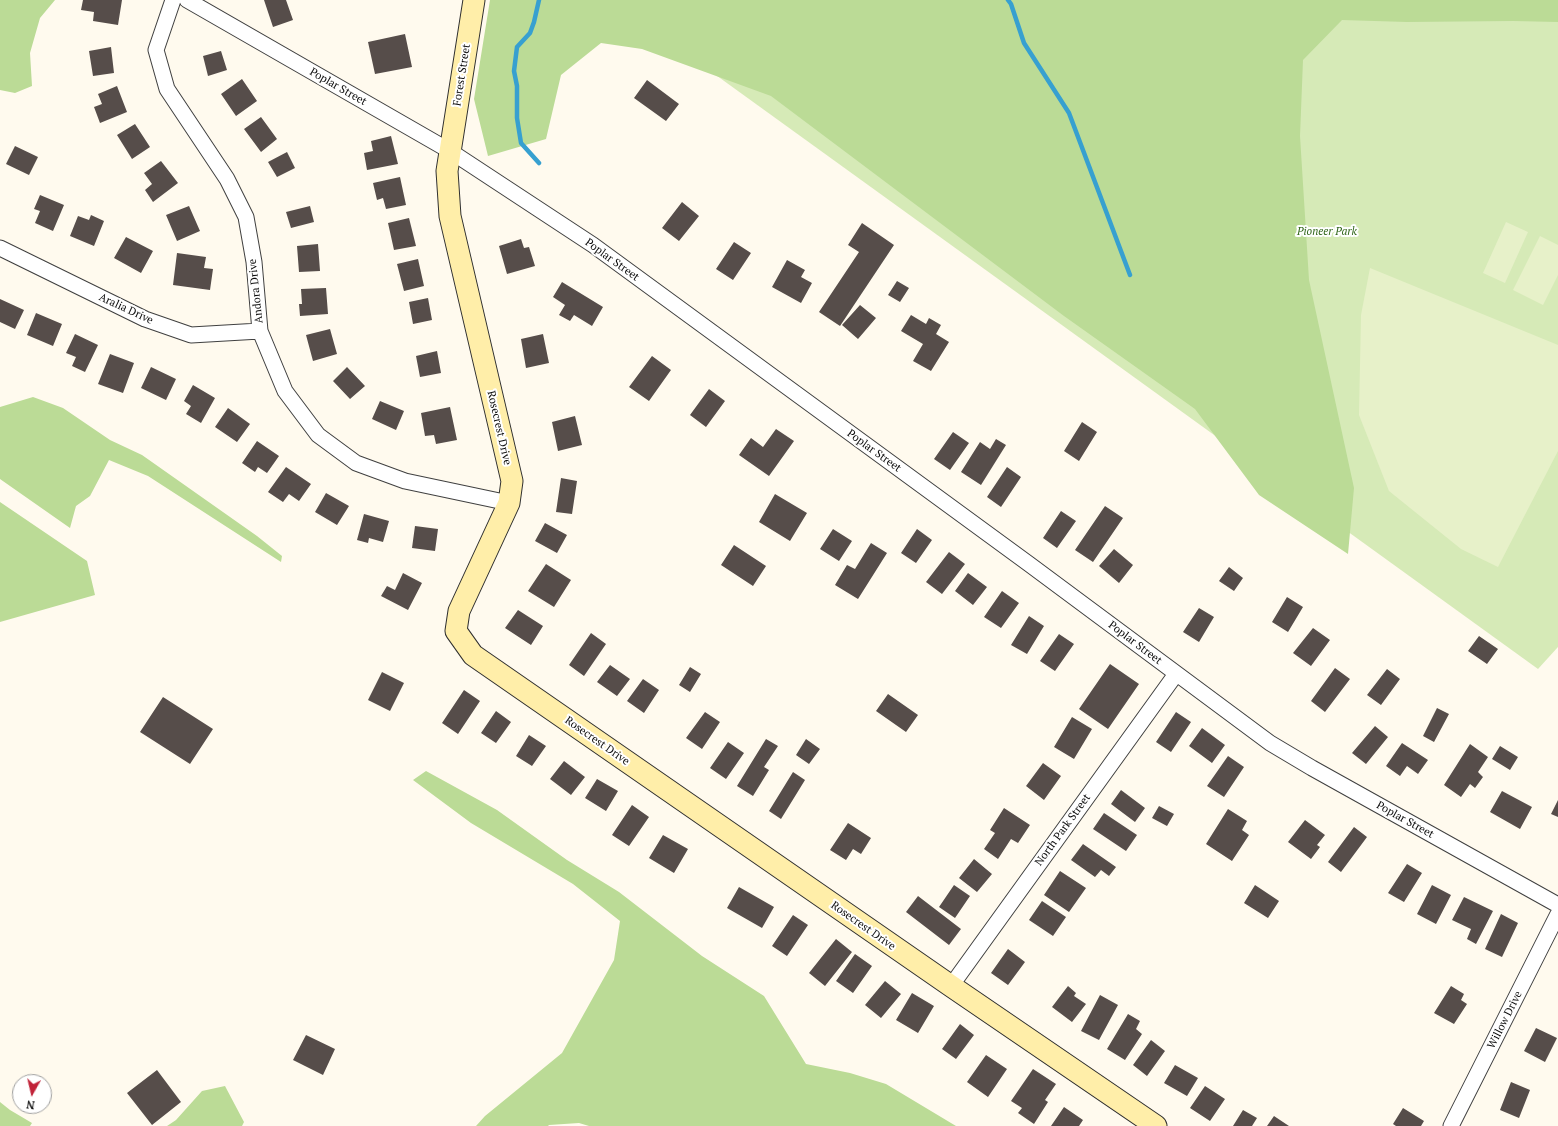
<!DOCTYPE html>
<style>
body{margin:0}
#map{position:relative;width:1558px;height:1126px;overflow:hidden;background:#fffaee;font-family:"PT Serif",serif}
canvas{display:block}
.north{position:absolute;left:12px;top:1074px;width:40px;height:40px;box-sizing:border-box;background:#fff;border:1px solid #9e9e9e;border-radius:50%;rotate:188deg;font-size:11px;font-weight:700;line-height:16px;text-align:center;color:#0d0d0d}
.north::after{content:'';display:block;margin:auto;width:14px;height:18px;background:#c12238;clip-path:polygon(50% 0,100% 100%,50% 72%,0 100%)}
</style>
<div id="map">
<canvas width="1558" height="1126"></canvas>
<div class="north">N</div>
</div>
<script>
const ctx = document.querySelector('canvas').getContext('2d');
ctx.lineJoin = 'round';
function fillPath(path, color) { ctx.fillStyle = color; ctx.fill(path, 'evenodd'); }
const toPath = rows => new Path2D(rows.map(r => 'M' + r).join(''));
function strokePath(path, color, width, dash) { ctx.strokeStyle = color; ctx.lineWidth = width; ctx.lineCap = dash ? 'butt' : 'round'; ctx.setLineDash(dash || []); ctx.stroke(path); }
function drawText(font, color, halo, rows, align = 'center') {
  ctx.font = font + ' "PT Serif",serif'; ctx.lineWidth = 4; ctx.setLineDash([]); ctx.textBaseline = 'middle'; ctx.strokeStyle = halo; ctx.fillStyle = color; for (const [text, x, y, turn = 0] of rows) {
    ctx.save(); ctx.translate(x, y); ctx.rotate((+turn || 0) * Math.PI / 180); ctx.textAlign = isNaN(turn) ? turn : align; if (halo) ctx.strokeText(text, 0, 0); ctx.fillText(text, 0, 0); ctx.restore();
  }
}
fillPath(toPath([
 [612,0,1558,0,1558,647,1538,669]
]), '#d6eab7');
fillPath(toPath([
 [0,0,55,0,40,18,30,53,32,86,15,93,0,90],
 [490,0,1558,0,1558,22,1513,21,1407,22,1342,20,1303,60,1300,136,1309,280,1354,488,1348,554,1259,495,1195,409,1064,316,771,96,642,49,601,43,561,75,546,139,488,156,474,99],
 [33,397,63,408,110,440,142,455,257,536,282,556,281,562,148,476,109,460,90,496,76,506,70,528,0,479,0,407],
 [0,502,87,561,95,595,0,622],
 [426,771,497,810,567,860,619,892,702,956,764,996,806,1064,850,1073,886,1084,956,1126,589,1126,579,1123,549,1125,548,1126,476,1126,485,1116,562,1053,614,960,620,921,573,884,471,823,413,780],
 [225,1086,244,1122,242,1126,167,1126,176,1120,202,1091],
 [0,1102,10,1110,32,1123,30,1126,0,1126]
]), '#bbdb96');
fillPath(toPath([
 [1506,222,1528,232,1505,283,1483,273],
 [1540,236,1558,245,1558,275,1543,305,1513,290],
 [1370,268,1558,345,1558,451,1498,567,1461,549,1389,491,1359,415,1361,315]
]), '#e7f1c9');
strokePath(toPath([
 [539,0,534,22,530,33,517,47,514,71,517,86,517,118,521,143,539,163],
 [1008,0,1011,4,1024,43,1069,113,1130,275]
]), '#37a0d0', 4.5);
fillPath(toPath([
 [83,0,122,0,118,25,93,21,94,12,81,10],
 [264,0,286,0,293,20,273,27],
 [405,34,412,67,375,74,368,42],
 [111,47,114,73,93,76,89,51],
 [221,51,227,70,208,76,203,56],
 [242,79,257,101,236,116,221,94],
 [647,80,679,104,666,121,634,98],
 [117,86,127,112,100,123,94,107,102,104,98,94],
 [261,117,277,139,261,152,244,129],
 [135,124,150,147,132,159,117,135],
 [391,136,398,164,367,170,364,153,373,151,371,141],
 [15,146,38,157,29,175,6,164],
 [287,152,295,168,277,177,268,162],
 [161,161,178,183,153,202,145,190,152,184,144,173],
 [400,177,406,205,386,209,383,198,377,200,373,183],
 [40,195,64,205,53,231,35,223,40,211,34,209],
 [682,202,699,216,679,241,662,228],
 [189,206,200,231,177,241,166,215],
 [310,206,314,222,291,228,286,212],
 [91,215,104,221,94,246,70,236,78,216,89,220],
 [409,218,416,246,394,250,388,223],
 [862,223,894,245,840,326,819,312,859,252,848,245],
 [126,237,153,251,141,273,114,258],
 [521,239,524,248,529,247,535,266,507,274,499,246],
 [734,242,751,253,733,280,716,269],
 [318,244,320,271,299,272,297,246],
 [177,253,206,257,204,268,213,269,210,290,173,285],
 [418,259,424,286,404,291,397,264],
 [787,260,805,270,801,277,812,283,801,303,772,287],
 [897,281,909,288,900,302,888,295],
 [562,282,603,307,592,326,574,315,570,321,559,315,565,305,553,297],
 [326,288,328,314,300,316,299,304,302,304,301,289],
 [428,298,432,320,413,324,409,302],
 [0,299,24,310,15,329,0,322],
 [860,305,876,318,858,339,842,325],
 [36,313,62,324,53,346,27,335],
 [911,315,926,324,929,318,941,325,936,334,949,342,931,371,913,361,923,344,901,331],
 [330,329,337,354,313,361,306,335],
 [75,334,98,345,85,372,72,366,76,357,66,353],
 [543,334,549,363,526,368,521,339],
 [437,351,441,373,420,377,416,356],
 [110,354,134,363,123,393,98,384],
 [652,356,671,370,649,401,629,387],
 [151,367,176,379,166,400,141,388],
 [347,367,365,386,350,399,333,381],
 [193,385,215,398,201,423,186,414,191,406,184,401],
 [709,389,725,401,706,427,690,415],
 [380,401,404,411,396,430,372,419],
 [450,407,457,440,436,444,434,435,425,436,421,413],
 [228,408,250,424,237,442,215,427],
 [575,416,582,445,558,451,552,422],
 [1082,422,1097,432,1079,461,1064,451],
 [776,429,794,441,769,476,739,455,751,438,763,447],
 [953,432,969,443,950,470,934,459],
 [996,439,1006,445,981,485,961,472,980,442,990,449],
 [257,441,279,456,267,473,258,467,255,472,242,463],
 [286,467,311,484,299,501,289,494,283,502,268,492],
 [1007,467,1021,477,1001,507,987,497],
 [561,478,577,481,572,514,556,512],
 [326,493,349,506,337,525,315,512],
 [775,494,807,513,790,541,759,522],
 [1105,506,1123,518,1093,562,1075,550],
 [1061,511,1076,521,1057,548,1043,538],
 [364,514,389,521,383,542,369,538,368,543,357,540],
 [545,523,567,535,557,553,535,541],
 [415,526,438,529,435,551,412,548],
 [833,529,852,541,839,561,820,549],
 [917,529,932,540,916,563,901,553],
 [871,543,887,553,858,599,835,585,847,565,855,569],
 [734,545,766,566,753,586,721,565],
 [1114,549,1133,565,1119,583,1099,566],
 [949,552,965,564,942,594,926,582],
 [546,564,571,580,554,607,528,591],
 [1229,567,1243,578,1234,591,1219,581],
 [403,573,422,583,408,610,381,596,387,586,395,590],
 [968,573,987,587,973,605,955,591],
 [1002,591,1019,603,1001,628,984,617],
 [1287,597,1303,607,1288,632,1272,622],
 [1199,608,1214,617,1199,642,1183,632],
 [518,610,543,626,531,645,505,628],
 [1029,616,1044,626,1027,654,1011,645],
 [1313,628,1330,640,1311,666,1293,653],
 [591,633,606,644,584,676,569,665],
 [1059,634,1074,644,1055,671,1040,661],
 [1479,636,1498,649,1487,664,1468,651],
 [1110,664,1139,684,1108,729,1079,709],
 [610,665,630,679,617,696,597,682],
 [690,667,701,674,690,692,679,685],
 [1335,668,1350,679,1325,712,1311,701],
 [1387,669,1400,679,1381,705,1367,695],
 [382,672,404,683,390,711,368,700],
 [643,679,659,690,644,713,627,701],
 [464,690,480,701,458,734,442,723],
 [888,694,918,715,906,732,876,711],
 [163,697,213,729,190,764,140,732],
 [1437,708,1449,714,1434,742,1423,736],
 [496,711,511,722,496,743,481,733],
 [705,712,720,722,702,749,686,738],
 [1176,712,1191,722,1171,752,1156,742],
 [1072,717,1092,729,1074,759,1054,747],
 [1375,726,1388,737,1366,764,1352,753],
 [1202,728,1225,745,1212,763,1189,746],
 [529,735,546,746,532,766,516,756],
 [766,739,778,746,764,767,769,770,753,796,737,786],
 [806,739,820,749,809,764,796,755],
 [728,742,744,753,726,779,710,768],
 [1402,743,1428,760,1418,774,1407,766,1400,776,1386,766],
 [1470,744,1488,757,1478,772,1483,777,1475,788,1470,784,1461,797,1444,785],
 [1500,746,1518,757,1510,770,1492,759],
 [1228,756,1244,767,1224,797,1207,786],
 [564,761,585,777,571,795,550,779],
 [1043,763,1061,776,1044,800,1026,786],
 [793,772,805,780,781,819,769,811],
 [597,779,618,791,606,811,585,798],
 [1121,790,1145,808,1135,822,1111,804],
 [1502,791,1532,807,1520,829,1490,812],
 [1558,800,1558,817,1551,814],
 [632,805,649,817,629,846,612,835],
 [1159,806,1174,814,1167,826,1152,818],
 [1004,808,1030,825,1018,843,1011,839,998,859,984,849,995,833,990,830],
 [1228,809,1247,821,1242,830,1249,835,1232,861,1206,844],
 [1104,813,1137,835,1126,851,1093,829],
 [1305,820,1325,835,1317,845,1320,847,1311,859,1288,842],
 [848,823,871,838,861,854,853,849,846,860,830,850],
 [1354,827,1367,837,1341,872,1328,862],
 [663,835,688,849,674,873,649,858],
 [1083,844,1116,867,1109,876,1101,870,1095,877,1071,860],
 [974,859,992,874,977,892,959,878],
 [1407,864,1422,873,1404,902,1388,893],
 [1060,871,1086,888,1069,912,1044,895],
 [954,885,970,896,955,918,939,907],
 [1255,885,1279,901,1268,918,1244,903],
 [1432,885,1451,895,1436,924,1417,914],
 [739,887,774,907,762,928,727,908],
 [918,896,961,929,949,945,906,912],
 [1464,897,1493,911,1476,944,1467,939,1471,929,1452,920],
 [1042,901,1066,917,1053,936,1029,920],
 [1501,914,1518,923,1502,957,1485,949],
 [793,915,808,925,787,956,772,946],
 [836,939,852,952,825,986,809,973],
 [1008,949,1025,962,1008,985,991,973],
 [855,954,872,966,853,993,836,981],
 [885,981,901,994,881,1018,865,1005],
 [1068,986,1076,993,1074,996,1086,1004,1072,1022,1052,1007],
 [1451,986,1464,994,1461,1000,1467,1004,1454,1024,1434,1013],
 [912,993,934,1006,918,1033,896,1020],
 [1100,995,1118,1005,1099,1040,1081,1031],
 [1128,1014,1140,1021,1136,1029,1142,1034,1125,1060,1107,1049],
 [960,1024,974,1035,956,1059,942,1049],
 [1536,1028,1557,1038,1545,1062,1524,1051],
 [306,1035,335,1049,323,1075,293,1060],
 [1151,1040,1165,1051,1147,1076,1133,1065],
 [986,1055,1007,1069,988,1097,967,1082],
 [1175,1065,1198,1078,1187,1096,1164,1083],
 [1033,1069,1056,1084,1045,1100,1048,1102,1034,1124,1018,1113,1022,1108,1011,1101],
 [157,1070,181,1102,152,1125,127,1093],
 [1511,1082,1530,1090,1519,1118,1500,1110],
 [1205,1086,1225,1099,1210,1121,1190,1108],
 [1064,1107,1083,1120,1079,1126,1051,1126],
 [1403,1108,1424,1121,1421,1126,1396,1126,1393,1124],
 [1243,1110,1257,1118,1252,1126,1233,1126],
 [1274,1116,1289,1126,1267,1126]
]), '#564d4a');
const street = toPath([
 [173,0,156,50,167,89,227,179,246,217,254,262,260,331,285,391,318,435,356,463,405,481,509,503],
 [187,0,450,151,593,245,1029,564,1270,743,1312,768,1558,905],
 [0,248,145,319,191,335,260,331],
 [951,986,1176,674],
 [1451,1126,1558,914]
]);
const secondary = toPath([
 [474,0,447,171,450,216,512,481,509,503,459,611,456,631,473,655,951,986,1156,1126]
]);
strokePath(street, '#404040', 17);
strokePath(secondary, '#2f2f2f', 23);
strokePath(street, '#fff', 15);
strokePath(secondary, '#ffeea9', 21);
drawText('11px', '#0d0d0d', '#fff', [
 ["Forest Street",462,75,-81],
 ["Poplar Street",338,87,30],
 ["Poplar Street",612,260,36],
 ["Andora Drive",256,291,-96],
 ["Aralia Drive",126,309,25],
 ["Rosecrest Drive",499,428,77],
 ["Poplar Street",874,451,36],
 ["Poplar Street",1135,643,37],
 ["Rosecrest Drive",597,741,35],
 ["Poplar Street",1405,820,29],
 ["North Park Street",1063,830,-54],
 ["Rosecrest Drive",863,926,35],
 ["Willow Drive",1505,1020,-63]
]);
drawText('italic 11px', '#32671c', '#fff', [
 ["Pioneer Park",1327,232]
]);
</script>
